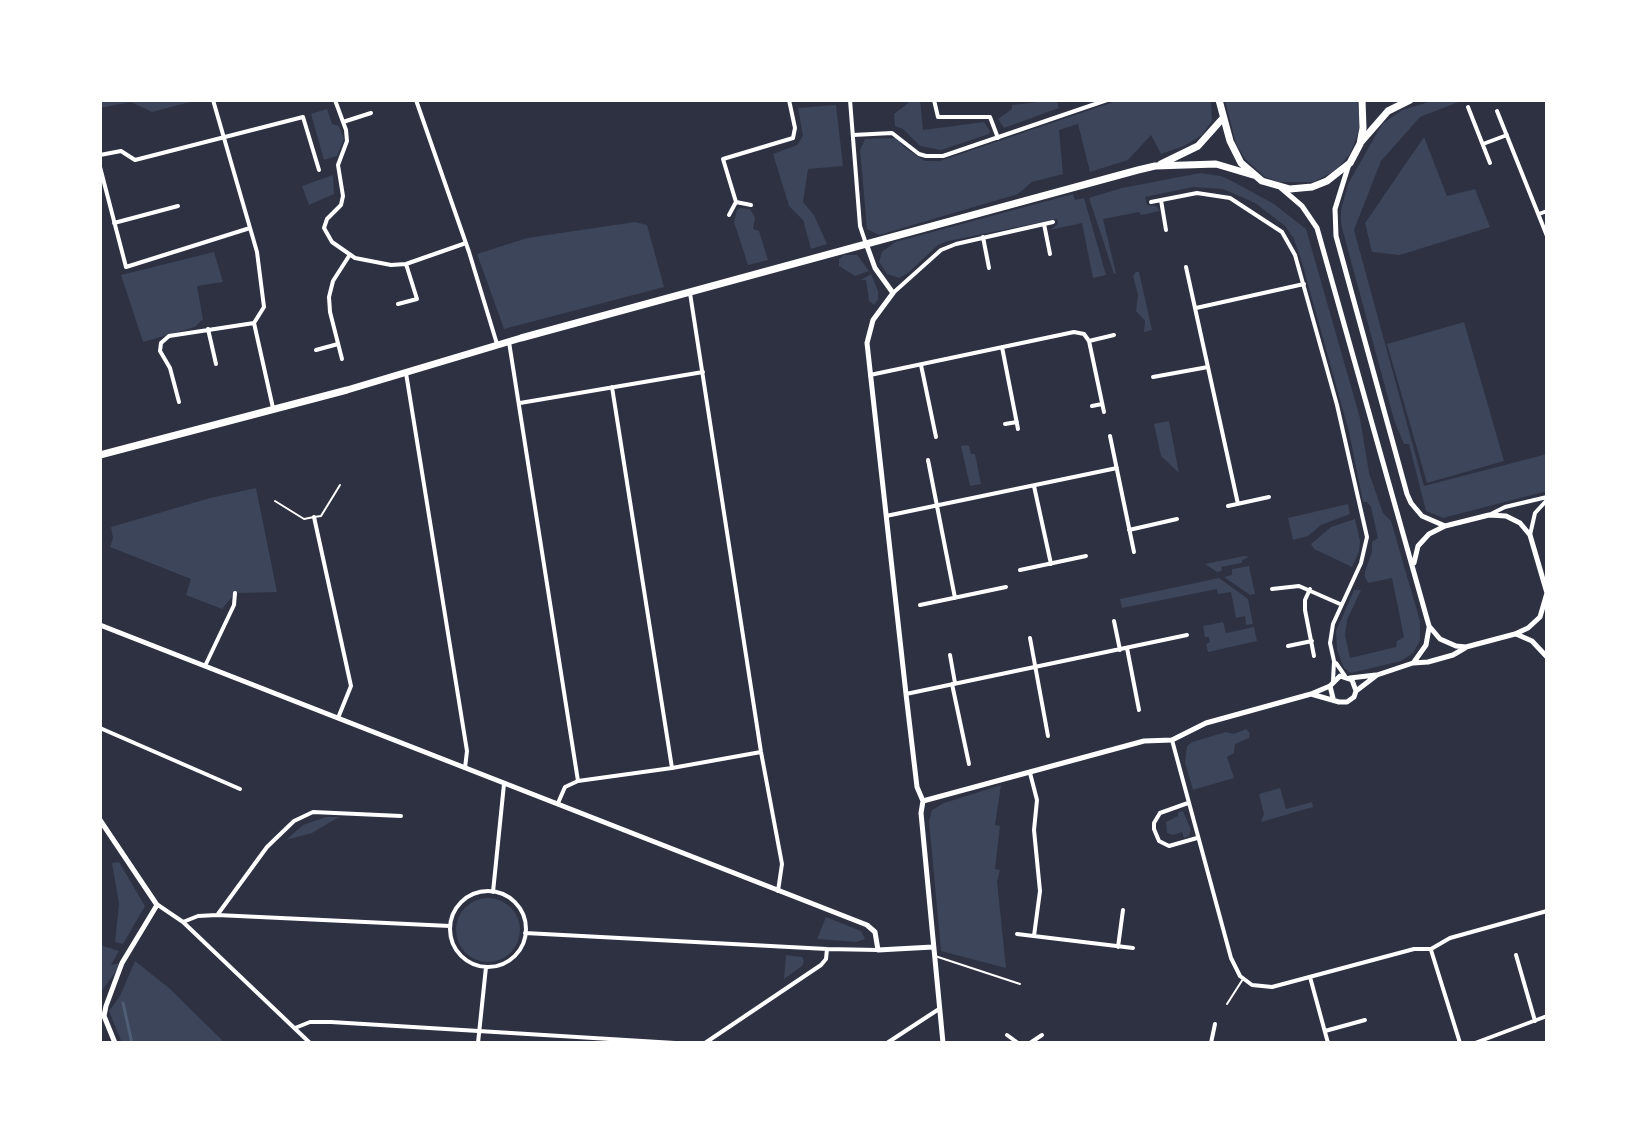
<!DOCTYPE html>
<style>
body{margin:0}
#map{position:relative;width:1647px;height:1143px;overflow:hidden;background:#2d3142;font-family:"Roboto Serif",serif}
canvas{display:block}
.frame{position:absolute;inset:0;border:102px solid #fff;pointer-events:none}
</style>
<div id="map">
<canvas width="1647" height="1143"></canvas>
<div class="frame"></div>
</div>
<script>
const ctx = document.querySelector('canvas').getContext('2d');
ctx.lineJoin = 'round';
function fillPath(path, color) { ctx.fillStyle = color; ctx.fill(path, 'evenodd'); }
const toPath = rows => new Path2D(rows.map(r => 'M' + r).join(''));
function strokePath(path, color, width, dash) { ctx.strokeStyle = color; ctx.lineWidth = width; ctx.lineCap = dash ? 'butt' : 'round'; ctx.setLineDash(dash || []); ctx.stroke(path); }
fillPath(toPath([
 [100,100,198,100,152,112,131,102,100,108],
 [912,100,920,100,923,130,984,122,990,131,989,134,941,150,920,146,903,129,895,126,894,114],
 [1057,100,1059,108,1004,128,998,119,1012,109,1012,105],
 [1119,100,1211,100,1212,121,1202,135,1184,146,1161,154,1151,135,1128,160,1090,172,1078,124,1059,130,1063,174,1032,182,1018,194,879,235,867,229,860,150,865,139,897,138,905,148,925,161,940,161],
 [1225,100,1357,100,1360,120,1358,134,1350,154,1335,171,1313,182,1279,182,1265,177,1245,159,1236,144],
 [1436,100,1461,101,1420,117,1381,161,1354,230,1424,486,1547,454,1547,491,1443,518,1426,511,1409,444,1404,444,1394,420,1341,224,1341,210,1348,184,1382,124,1402,110],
 [836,105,843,166,808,169,803,202,814,215,827,244,811,249,803,220,789,206,773,154,797,145,803,136,798,108],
 [327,109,332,124,339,126,344,139,337,156,324,160,311,114],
 [1424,137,1447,196,1475,189,1490,227,1400,255,1372,252,1365,223],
 [1200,173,1221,176,1232,181,1274,204,1306,229,1360,418,1369,473,1383,513,1391,521,1420,621,1420,641,1413,653,1401,661,1351,673,1344,668,1337,650,1336,631,1354,590,1361,590,1347,620,1345,635,1350,658,1396,647,1397,641,1404,637,1392,578,1368,583,1365,577,1365,571,1372,552,1372,542,1378,538,1371,507,1367,502,1363,502,1349,432,1302,263,1294,239,1285,226,1255,203,1223,189,1193,187,1145,197,1147,205,1156,206,1160,211,1141,215,1139,212,1103,219,1116,273,1114,274,1089,198,1122,188],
 [333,175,334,194,309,205,302,186],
 [1073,194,1075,200,1084,198,1106,275,1093,278,1082,223,1050,230,1058,224,1057,219,948,241,938,245,908,273,899,278,887,274,879,262,882,252,895,242],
 [740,208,750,209,753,214,755,218,753,229,759,231,768,260,748,265,734,222,737,210],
 [635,222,647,225,664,287,504,329,477,254,527,238],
 [214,252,223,282,197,286,203,319,195,327,143,342,121,275],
 [844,255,857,255,869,271,855,276,839,266,839,259],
 [1136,272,1139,272,1152,330,1144,332,1145,321,1136,311,1138,295,1133,276],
 [871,274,878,291,878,300,874,305,869,301,866,280,861,280],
 [1464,322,1504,461,1427,483,1387,344],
 [1169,421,1179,473,1161,456,1154,424],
 [966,445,969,446,971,454,975,454,981,484,970,486,961,446],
 [256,488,277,592,235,593,222,609,186,595,191,579,110,547,113,538,111,527,210,498],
 [1348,504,1350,514,1321,525,1308,536,1293,540,1288,518],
 [1355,519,1360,541,1359,552,1352,567,1314,549,1311,544,1331,527],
 [1244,556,1249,557,1242,560,1242,563,1221,567,1222,571,1217,572,1205,564],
 [1249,566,1255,594,1250,595,1224,577,1232,575,1232,569],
 [1219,578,1248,599,1253,624,1246,625,1245,616,1236,618,1231,592,1218,594,1217,589,1122,608,1120,599],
 [1223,622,1226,633,1254,627,1257,641,1208,652,1206,644,1210,642,1209,637,1205,637,1203,626],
 [1246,729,1250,733,1249,738,1235,744,1234,753,1227,757,1234,778,1193,790,1185,763,1187,746,1192,742,1226,732,1234,734],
 [1001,785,995,825,1000,826,995,869,1000,870,997,881,1006,968,941,951,929,821,932,810,944,803],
 [1280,788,1286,809,1312,802,1313,807,1261,822,1264,814,1259,794],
 [1183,811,1191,830,1189,836,1184,838,1182,832,1173,835,1167,833,1166,822,1178,816,1178,812],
 [326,817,339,817,312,833,286,840,303,825],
 [119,862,145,906,123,944,115,942,119,904,112,863],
 '456 930a32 32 0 1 1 64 0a32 32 0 1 1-64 0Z',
 [826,917,861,931,865,939,856,942,817,939],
 [100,945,119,951,111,965,122,963,100,993],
 [786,955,802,957,804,961,802,966,784,979],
 [135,961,169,988,225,1043,122,1043,109,1011,120,996]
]), '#3c4559');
strokePath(toPath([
 [123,1003,132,1043]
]), '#4f5d75', 3);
strokePath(toPath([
 [275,501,304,519,314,517,321,516,340,485],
 [935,956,1020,984],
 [1227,1004,1243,979]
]), '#fff', 2);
strokePath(toPath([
 [213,100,257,252,264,307,254,323,273,408],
 [335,100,346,130,347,141,338,165,343,196,341,205,327,219,324,228,332,242,355,258,391,265,406,264,466,243],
 [416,100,469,252,497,344],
 [850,100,860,226,866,244],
 [934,100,938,117,990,117,998,138],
 [1468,107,1490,163],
 [1497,111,1547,236],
 [343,122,371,113],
 [853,135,892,133,919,154,926,156,943,156,1107,100],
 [1483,144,1507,135],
 [100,155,121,151,135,160,303,117,319,170],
 [100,167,126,267,250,228],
 [1161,200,1166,230],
 [736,202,723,159,793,138,795,128,789,100],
 [1151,202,1197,193,1230,198,1282,232,1295,255,1337,405,1367,537,1361,563,1333,624,1330,643,1334,661,1333,681],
 [1539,214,1547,211],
 [729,215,736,202,751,205],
 [114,223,178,206],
 [1044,224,1050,254],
 [983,237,989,268],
 [1186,267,1238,504],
 [690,293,761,752,782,864,778,891],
 [893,293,941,250,956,244,1053,222],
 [398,304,417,299,406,264],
 [1196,308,1304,284],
 [208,329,216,364],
 [1089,341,1114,335],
 [509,342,578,781],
 [1002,347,1018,429],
 [316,350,338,344],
 [342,359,330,312,329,297,333,281,349,256],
 [921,365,936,437],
 [406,373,467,751,465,768],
 [870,375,1074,332,1084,334,1089,341,1104,412],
 [1153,377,1208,367],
 [612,387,672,768],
 [179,402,170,368,160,351,161,343,169,336,254,323],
 [520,403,703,372],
 [1092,406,1102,404],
 [1005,424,1017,422],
 [1110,436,1134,552],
 [928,460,955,598],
 [1034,486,1051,564],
 [1228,506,1269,497],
 [1491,514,1505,507,1547,497],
 [886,516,1117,468],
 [314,517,351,686,338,718],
 [1129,530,1177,519],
 [1530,535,1535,513,1547,500],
 [1020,570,1086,556],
 [1272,589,1299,586,1340,604],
 [1310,589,1305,600,1305,610,1314,656],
 [920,605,1006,587],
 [1114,621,1120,650],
 [1030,638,1048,736],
 [1288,646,1312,641],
 [1127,648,1139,710],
 [950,655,955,683],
 [1336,663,1345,676],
 [205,666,234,605,235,593],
 [952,684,969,764],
 [906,694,1187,635],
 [100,728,240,789],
 [1172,740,1231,958,1240,976,1252,985,1272,987,1414,949,1431,949,1450,938,1547,911],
 [1030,773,1037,800,1034,830,1040,891,1034,936],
 [558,803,565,787,578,781,672,768,761,752],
 [1188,803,1160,813,1154,823,1154,829,1159,841,1169,846,1197,838],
 '450 929a38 38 0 1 1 76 0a38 38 0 1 1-76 0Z',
 [493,892,504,784],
 [158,905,183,922,310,1043],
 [218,914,267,847,294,821,313,812,401,816],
 [183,922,198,916,217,915,450,926],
 [525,933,827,949,878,950],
 [1017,934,1133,948],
 [1118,947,1123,910],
 [1431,950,1460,1043],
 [1516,955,1535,1021],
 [1310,977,1328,1043],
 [295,1028,310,1022,331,1022,675,1043],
 [1325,1031,1365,1020],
 [1007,1035,1018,1043],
 [478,1043,486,967],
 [705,1043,821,965,826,959,827,949],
 [887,1043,939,1009],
 [1030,1043,1042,1035],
 [1211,1043,1215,1024],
 [1475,1043,1547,1016]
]), '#fff', 4);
strokePath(toPath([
 [1349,164,1335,209,1336,236,1407,494,1411,503,1422,516,1445,526],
 [1281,188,1302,206,1317,228,1429,626,1440,639,1456,646,1466,647,1515,634,1528,628,1540,617,1547,593],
 [867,246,875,268,893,293,873,320,867,343,906,694,917,787,923,801,921,813,943,1043],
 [1414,563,1418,546,1429,534,1445,526,1489,515,1506,516,1520,523,1530,535,1547,593],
 [100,625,867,925,875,932,878,950,933,947],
 [1516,634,1532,641,1547,657],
 [1414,662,1426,645,1429,628],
 [1350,678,1376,675],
 [1311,694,1339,702,1347,702,1354,697,1356,691,1377,675,1413,663,1428,662,1453,655,1465,648],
 [1333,698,1330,686,1340,676,1352,680,1356,691],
 [923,801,1144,741,1172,740,1206,723,1311,694,1330,686],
 [100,820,157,905,122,963,106,1006,104,1016,115,1043]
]), '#fff', 5);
strokePath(toPath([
 [1219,100,1230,141,1241,163,1262,181,1290,189,1312,187,1327,181,1350,163,1360,144,1363,128,1362,100],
 [1361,142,1388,111,1410,100],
 [1161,164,1198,146,1223,118],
 [100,455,347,390,521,338,1138,170,1155,166,1216,164,1253,175]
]), '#fff', 7);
</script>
